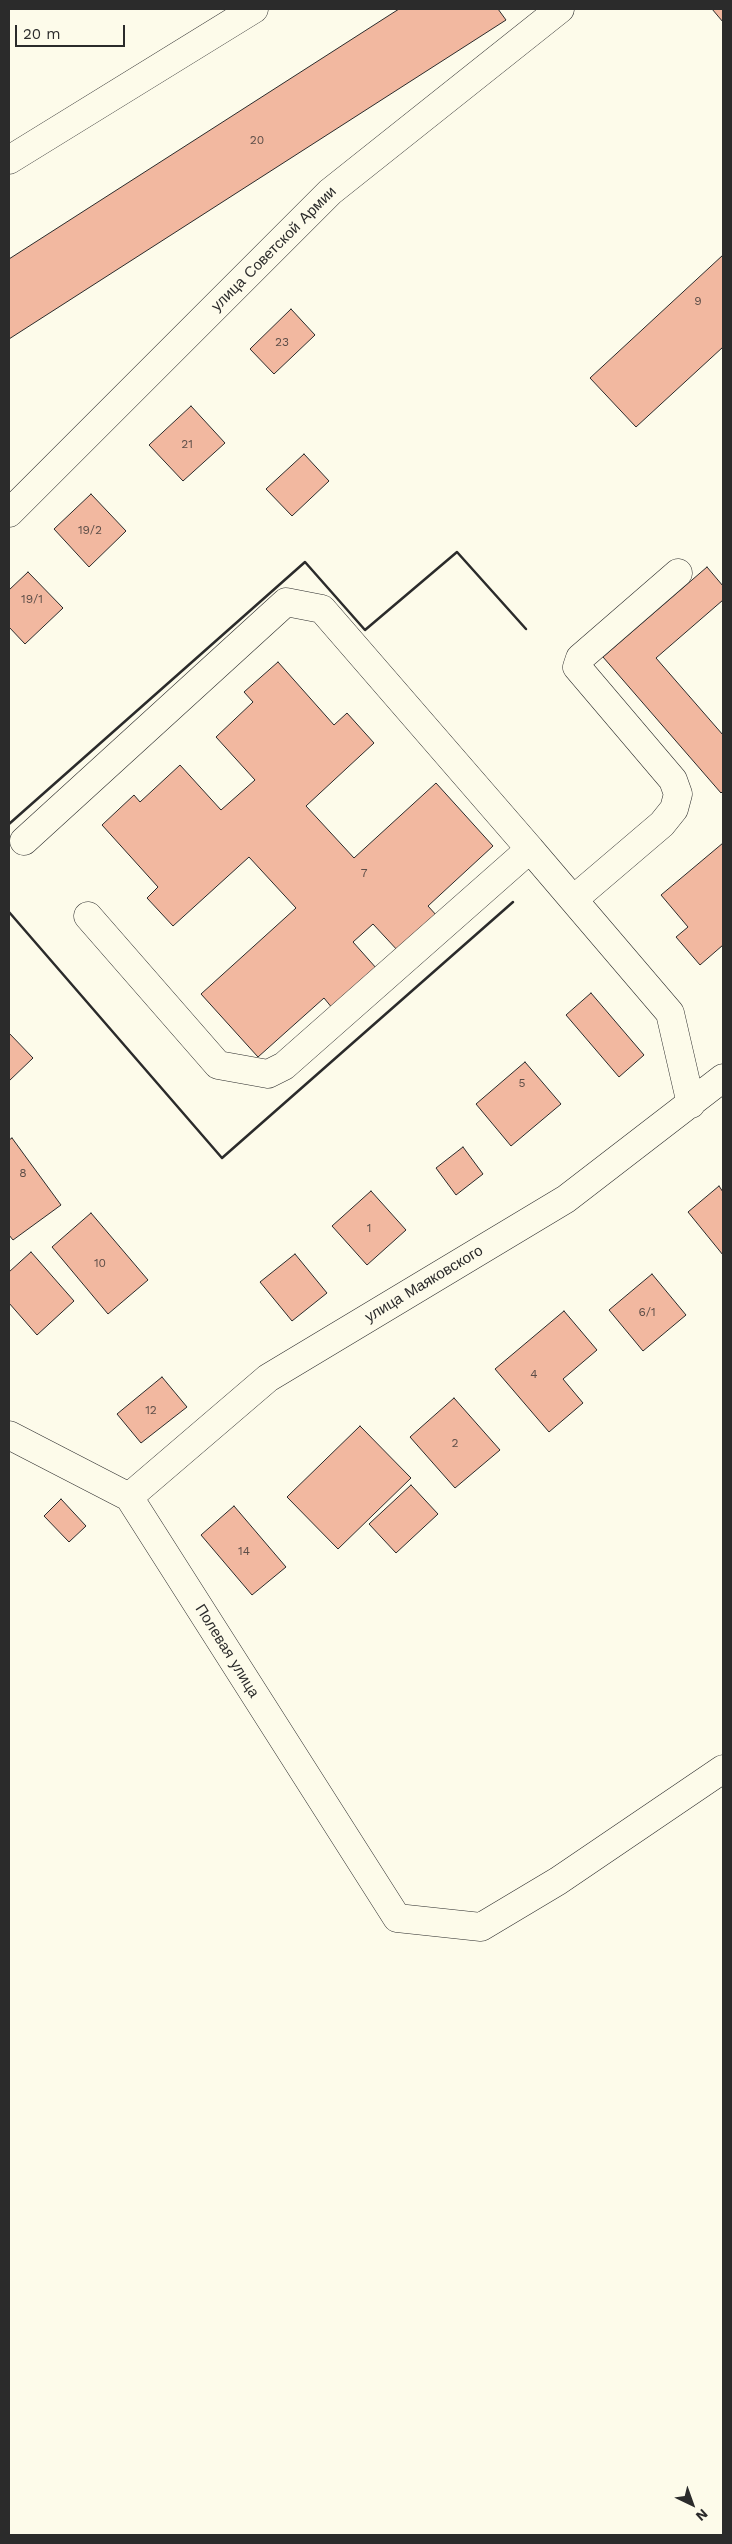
<!DOCTYPE html>
<meta charset="utf-8">
<style>
body{margin:0}
#map{position:relative;width:732px;height:2544px;overflow:hidden;background:#fdfbea;font-family:"Work Sans",sans-serif}
canvas{display:block}
.frame{position:absolute;inset:0;border:10px solid #2b2b2b;pointer-events:none}
.north{position:absolute;left:667px;top:2479px;width:50px;height:50px;-webkit-text-stroke:4px #fdfbea;paint-order:stroke;rotate:138deg;font-size:14px;font-weight:700;line-height:20px;text-align:center;color:#2b2b2b}
.north::after{content:'';display:block;margin:auto;width:18px;height:22px;background:#2b2b2b;clip-path:polygon(50% 0,100% 100%,50% 72%,0 100%)}
.scale{position:absolute;left:15px;top:25px;width:110px;height:22px;box-sizing:border-box;border:2px solid #2b2b2b;border-top:0;padding-left:6px;font-size:15px;line-height:18px;white-space:nowrap;color:#2b2b2b;-webkit-text-stroke:4px #fdfbea;paint-order:stroke}
</style>
<div id="map">
<canvas width="732" height="2544"></canvas>
<div class="frame"></div>
<div class="north">N</div>
<div class="scale">20 m</div>
</div>
<script>
const ctx = document.querySelector('canvas').getContext('2d');
ctx.lineJoin = 'round';
function fillPath(path, color) { ctx.fillStyle = color; ctx.fill(path, 'evenodd'); }
const toPath = rows => new Path2D(rows.map(r => 'M' + r).join(''));
function strokePath(path, color, width, dash) { ctx.strokeStyle = color; ctx.lineWidth = width; ctx.lineCap = dash ? 'butt' : 'round'; ctx.setLineDash(dash || []); ctx.stroke(path); }
function drawText(font, color, halo, rows, align = 'center') {
  ctx.font = font + ' "Work Sans",sans-serif'; ctx.lineWidth = 4; ctx.setLineDash([]); ctx.textBaseline = 'middle'; ctx.strokeStyle = halo; ctx.fillStyle = color; for (const [text, x, y, turn = 0] of rows) {
    ctx.save(); ctx.translate(x, y); ctx.rotate((+turn || 0) * Math.PI / 180); ctx.textAlign = isNaN(turn) ? turn : align; if (halo) ctx.strokeText(text, 0, 0); ctx.fillText(text, 0, 0); ctx.restore();
  }
}
const building = toPath([
 [399,9,498,9,506,20,9,339,9,259,399,9],
 [712,9,723,9,723,22,712,9],
 [723,255,723,347,636,427,590,378,723,255],
 [291,309,315,335,274,374,250,349,291,309],
 [191,406,225,443,183,481,149,445,191,406],
 [304,454,329,481,292,516,266,489,304,454],
 [91,494,126,531,89,567,54,529,91,494],
 [707,567,723,586,723,600,656,658,723,735,723,791,721,793,603,657,707,567],
 [28,572,63,608,25,644,9,627,9,590,28,572],
 [278,662,334,725,347,713,374,743,306,806,354,858,436,783,493,846,428,906,437,916,399,952,373,924,353,942,377,969,333,1009,324,998,258,1057,201,994,296,908,249,857,173,926,147,898,158,887,102,825,134,795,140,802,180,765,221,810,255,780,216,737,253,702,244,692,278,662],
 [723,843,723,945,700,965,676,937,688,927,661,895,723,843],
 [591,993,644,1055,619,1077,566,1015,591,993],
 [9,1033,33,1058,9,1081,9,1033],
 [525,1062,561,1104,511,1146,476,1104,525,1062],
 [12,1138,61,1205,13,1240,9,1235,9,1140,12,1138],
 [463,1147,483,1174,456,1195,436,1168,463,1147],
 [719,1186,723,1192,723,1255,688,1212,719,1186],
 [371,1191,406,1230,367,1265,332,1226,371,1191],
 [91,1213,148,1280,108,1314,52,1247,91,1213],
 [31,1252,74,1301,37,1335,9,1303,9,1272,31,1252],
 [295,1254,327,1293,292,1321,260,1282,295,1254],
 [652,1274,686,1315,643,1351,609,1310,652,1274],
 [564,1311,597,1350,563,1379,583,1403,549,1432,495,1369,564,1311],
 [162,1377,187,1407,141,1443,117,1414,162,1377],
 [454,1398,500,1450,455,1488,410,1437,454,1398],
 [360,1426,411,1478,338,1549,287,1497,360,1426],
 [411,1485,438,1514,396,1553,369,1524,411,1485],
 [61,1499,86,1526,69,1542,44,1516,61,1499],
 [234,1506,286,1567,252,1595,201,1535,234,1506]
]);
fillPath(building, '#f2b8a0');
strokePath(building, '#2b2b2b', 1);
const minor = toPath([
 [9,160,254,9],
 [9,513,330,192,560,9],
 [24,841,286,602,322,609,530,849],
 [574,899,662,824,674,809,678,794,673,780,577,667,580,658,678,573],
 [88,916,218,1065,268,1074,284,1066,530,849,670,1013,691,1104],
 [9,1435,129,1497,397,1918,481,1927,558,1881,723,1769],
 [129,1497,268,1378,566,1199,723,1078]
]);
strokePath(minor, '#2b2b2b', 29);
strokePath(minor, '#fdfbea', 28);
strokePath(toPath([
 [9,824,305,562,365,630,457,552,526,629],
 [9,912,222,1158,513,902]
]), '#2b2b2b', 2.5);
drawText('12px', '#5d4e48', null, [
 ["20",257,140],
 ["9",698,301],
 ["23",282,342],
 ["21",187,444],
 ["19/2",90,530],
 ["19/1",32,599],
 ["7",364,873],
 ["5",522,1083],
 ["8",23,1173],
 ["1",369,1228],
 ["10",100,1263],
 ["6/1",647,1312],
 ["4",534,1374],
 ["12",151,1410],
 ["2",455,1443],
 ["14",244,1551]
]);
drawText('15px', '#2b2b2b', '#fdfbea', [
 ["улица Советской Армии",274,249,-45],
 ["улица Маяковского",424,1284,-31],
 ["Полевая улица",227,1651,58]
]);
</script>
